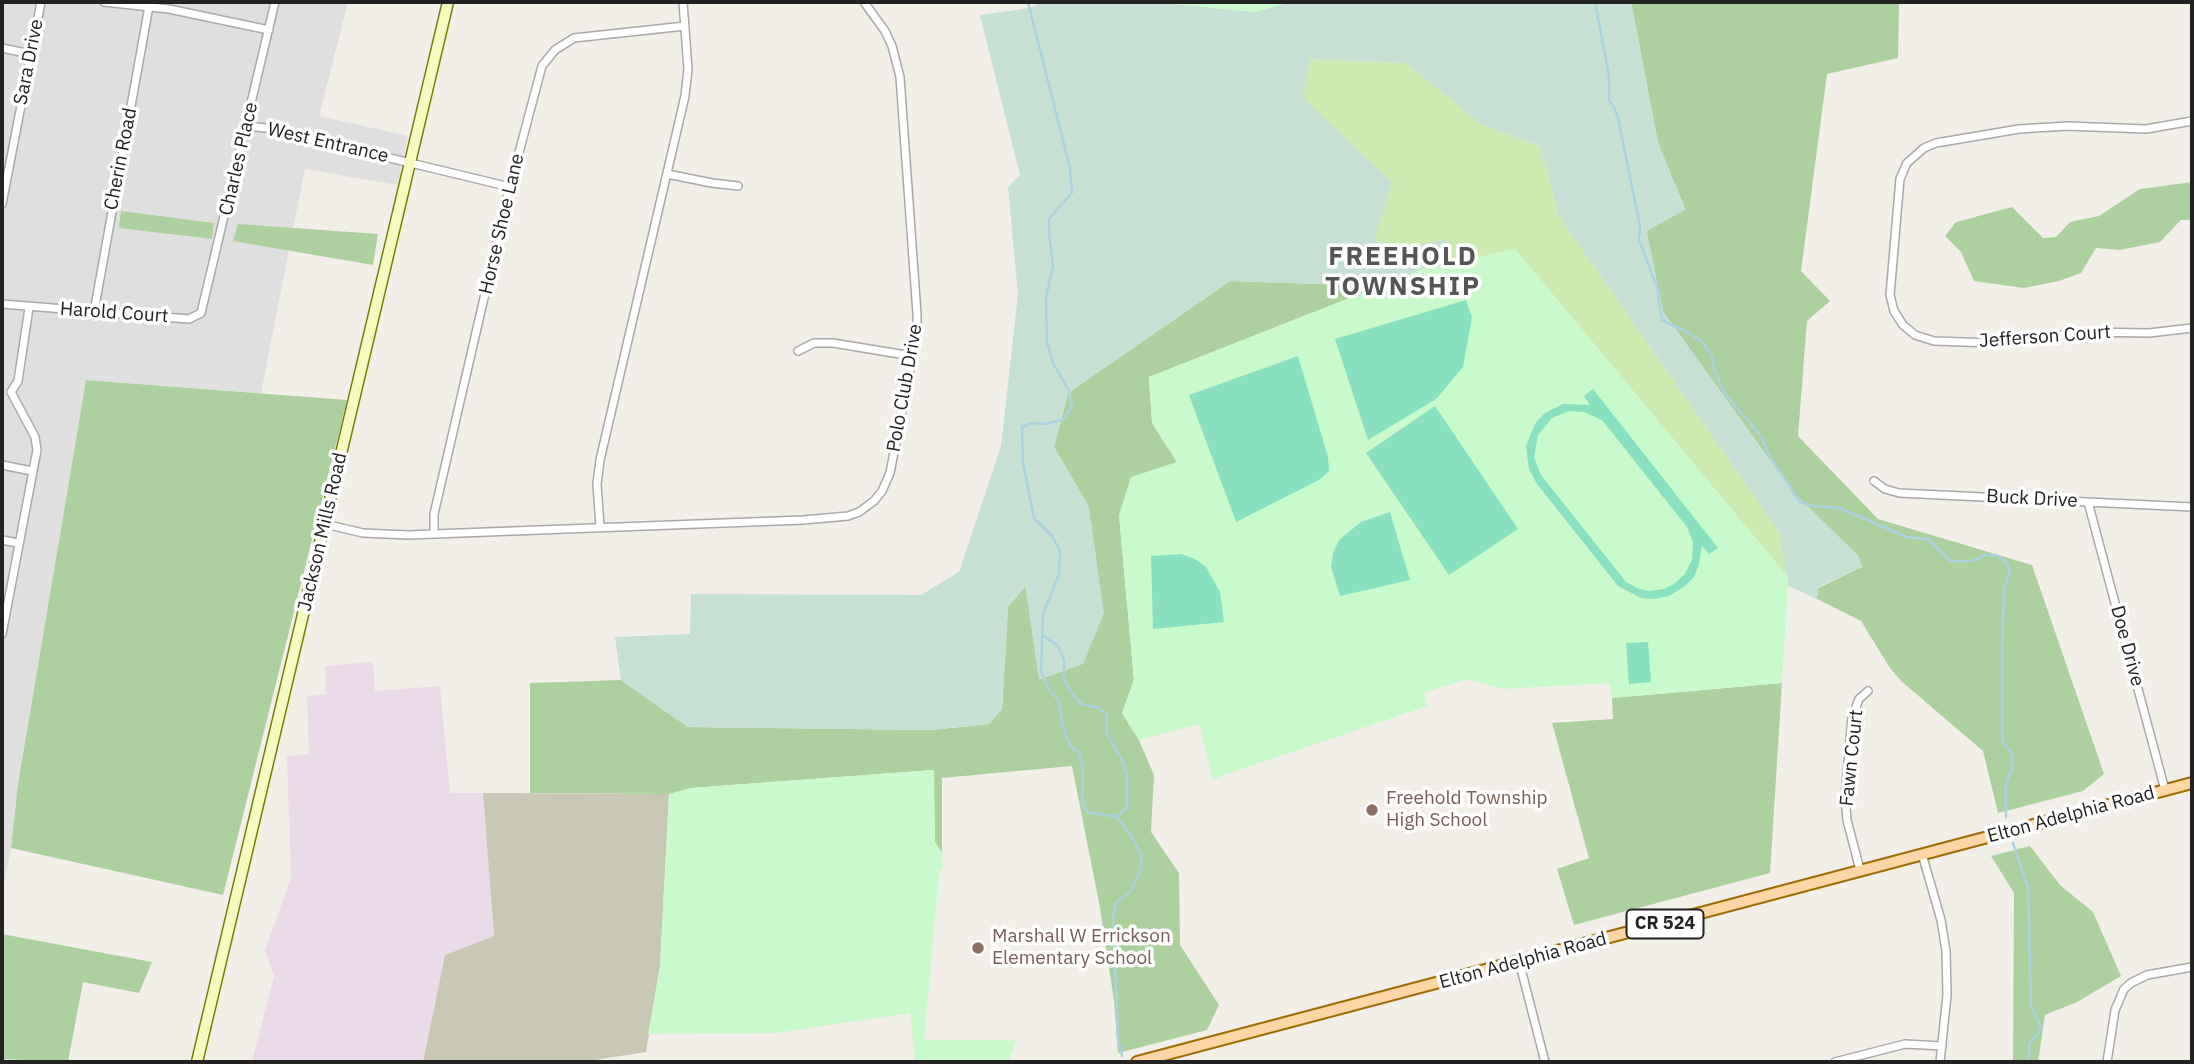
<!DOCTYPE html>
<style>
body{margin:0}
#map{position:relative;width:2194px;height:1064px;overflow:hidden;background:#f2efe9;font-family:"IBM Plex Sans",sans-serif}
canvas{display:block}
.frame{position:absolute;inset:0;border:4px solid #222;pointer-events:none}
</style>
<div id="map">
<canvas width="2194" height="1064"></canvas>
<div class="frame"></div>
</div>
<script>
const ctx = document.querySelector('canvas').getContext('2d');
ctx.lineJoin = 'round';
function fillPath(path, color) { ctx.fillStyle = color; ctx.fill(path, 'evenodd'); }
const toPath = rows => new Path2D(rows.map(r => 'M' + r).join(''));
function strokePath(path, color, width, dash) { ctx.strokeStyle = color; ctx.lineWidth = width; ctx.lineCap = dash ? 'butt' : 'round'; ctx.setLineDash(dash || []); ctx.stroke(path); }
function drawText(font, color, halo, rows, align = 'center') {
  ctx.font = font + ' "IBM Plex Sans",sans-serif'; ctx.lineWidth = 7; ctx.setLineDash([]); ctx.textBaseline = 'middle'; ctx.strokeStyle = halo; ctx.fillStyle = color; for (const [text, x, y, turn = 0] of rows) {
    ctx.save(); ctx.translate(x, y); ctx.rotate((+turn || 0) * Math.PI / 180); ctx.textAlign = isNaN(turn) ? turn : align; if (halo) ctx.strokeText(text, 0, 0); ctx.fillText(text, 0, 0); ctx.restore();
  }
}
fillPath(toPath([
 [2,2,348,2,319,116,408,136,397,185,305,169,261,393,86,380,18,784,11,848,2,894]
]), '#e0dfdf');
fillPath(toPath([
 [373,662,375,691,440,686,450,793,483,793,494,936,445,955,423,1062,252,1062,274,976,265,950,291,878,287,756,309,754,307,696,326,694,325,666]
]), '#ebdbe8');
fillPath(toPath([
 [483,793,669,794,660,966,646,1052,582,1062,423,1062,445,955,494,936]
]), '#c7c7b4');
fillPath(toPath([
 [1309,59,1406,63,1482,125,1540,146,1558,215,1779,532,1788,577,1515,249,1421,270,1450,251,1398,251,1374,240,1303,98]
]), '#cdebb0');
fillPath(toPath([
 [1631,2,1899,2,1898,58,1827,74,1801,271,1830,301,1807,321,1798,436,1878,519,2032,565,2104,774,2083,791,1998,813,1983,751,1901,681,1890,668,1861,621,1817,599,1818,588,1862,567,1858,556,1793,492,1663,312,1646,231,1685,209,1658,143],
 [2192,182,2192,220,2181,220,2160,242,2120,250,2096,248,2081,273,2059,281,2024,288,1974,281,1961,252,1945,236,1956,222,2012,207,2043,238,2056,237,2070,222,2099,216,2140,189],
 [121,211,214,223,212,239,119,228],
 [238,224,378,234,373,265,233,241],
 [1230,281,1380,286,1149,377,1152,423,1177,462,1119,515,1134,680,1122,713,1139,740,1154,775,1151,832,1179,873,1180,945,1219,1005,1207,1030,1118,1053,1114,1001,1100,908,1072,766,942,778,942,853,935,842,933,770,691,788,669,794,530,793,530,683,621,680,688,727,931,730,989,724,1002,709,1008,607,1089,507,1054,447,1068,393],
 [86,380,347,400,223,895,11,848,18,784],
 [1782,683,1770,873,1574,925,1557,869,1589,858,1552,723,1613,719,1612,698],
 [2030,846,2060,885,2093,912,2121,976,2077,1002,2045,1015,2038,1062,2013,1062,2014,893,1991,856],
 [2,934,152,962,139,993,83,982,68,1062,2,1059]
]), '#add19e');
fillPath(toPath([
 [1042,2,1154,2,1254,12,1292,2,1631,2,1658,143,1685,210,1647,231,1663,312,1793,492,1858,556,1862,567,1818,587,1817,599,1786,585,1787,577,1779,532,1558,215,1540,146,1482,125,1406,63,1310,59,1303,98,1392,182,1374,240,1398,251,1446,239,1450,250,1421,270,1380,286,1230,281,1068,393,1054,447,1089,507,1104,613,1083,664,1039,680,1025,585,1008,607,1002,709,989,724,931,730,688,727,621,680,615,637,690,634,691,594,921,595,959,572,1001,446,1018,294,1008,187,1020,175,980,15,1030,8]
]), '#c6e0d4');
fillPath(toPath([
 [1154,2,1292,2,1254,12],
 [1515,249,1788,577,1782,683,1612,698,1610,683,1502,689,1467,679,1424,693,1427,706,1213,779,1199,724,1139,740,1122,713,1134,680,1119,515,1131,477,1177,462,1152,423,1149,377,1421,270],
 [934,770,935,842,942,853,943,868,939,872,924,1040,1016,1040,1008,1062,915,1062,910,1013,776,1033,648,1034,660,966,669,794,691,788]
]), '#c8facc');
fillPath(toPath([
 [1466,300,1472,317,1463,367,1436,399,1368,440,1335,339],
 [1298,356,1328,457,1329,471,1319,480,1236,522,1189,395],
 [1593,389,1718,548,1709,554,1702,546,1699,564,1694,577,1685,586,1669,596,1653,599,1641,598,1618,586,1537,484,1529,469,1526,446,1536,422,1545,413,1563,404,1590,405,1584,396],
 [1569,411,1584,412,1602,420,1687,527,1693,542,1692,560,1685,574,1674,584,1664,589,1650,591,1639,589,1626,582,1541,475,1534,457,1538,435,1552,418],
 [1435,406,1518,529,1449,575,1366,453],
 [1390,512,1410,580,1340,596,1331,567,1333,553,1339,540,1361,522],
 [1181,554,1195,559,1206,567,1220,592,1224,622,1153,629,1151,556],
 [1648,642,1651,682,1629,684,1626,643]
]), '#88e0be');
strokePath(toPath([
 [1028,2,1070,168,1072,193,1049,219,1049,232,1053,266,1046,298,1047,342,1053,363,1069,391,1072,406,1064,419,1046,424,1032,423,1022,427,1023,463,1034,518,1052,536,1060,551,1059,574,1043,614,1041,672,1050,691,1059,701,1062,724,1070,746,1079,753,1083,770,1082,803,1087,812,1117,817,1127,807,1127,775,1122,760,1106,732,1107,715,1097,707,1083,705,1073,695,1064,680,1064,660,1058,646,1044,636],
 [1595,2,1609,76,1609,100,1614,107,1618,118,1640,226,1639,240,1657,287,1662,320,1687,332,1701,341,1711,354,1715,372,1726,395,1761,436,1769,455,1800,502,1814,506,1840,508,1906,537,1928,539,1950,561,1972,561,1986,555,1997,555,2006,562,2010,570,2004,589,2002,650,2002,732,2003,741,2012,755,2012,768,2006,784,2006,817],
 [1117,817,1132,837,1141,855,1141,868,1130,892,1116,902,1113,919,1118,1038,1122,1056],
 [2013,843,2028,887,2031,1006,2040,1025,2039,1032,2029,1044,2029,1062]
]), '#aad3df', 2.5);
const street = toPath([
 [104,2,169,9,269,30],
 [2,48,30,54],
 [2192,121,2146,129,2067,126,2019,129,1936,143,1924,148,1907,163,1900,179,1890,295,1894,311,1903,325,1915,335,1934,341,1993,343,2087,332,2149,333,2192,328],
 [246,126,266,128,510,187],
 [667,174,712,183,738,186],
 [2,204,41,2],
 [2,304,189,319,201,313,275,2],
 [94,312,149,6],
 [798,351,814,343,833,343,912,356],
 [11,392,18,381,29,308],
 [2,465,32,471],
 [1874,481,1885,489,1899,493,2192,507],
 [2088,502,2165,790],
 [325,524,363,533,408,535,803,520,848,516,859,512,874,501,882,491,890,473,917,332,917,314,900,77,892,46,885,31,864,2],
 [600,527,597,484,600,460,685,96,688,69,683,2],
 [434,534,434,514,509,190,542,66,555,50,574,38,685,26],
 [2,540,18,543],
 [2,634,37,450,35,437,11,392],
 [1922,854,1941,920,1946,951,1947,995,1940,1062],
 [1860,870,1847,820,1845,797,1852,718,1859,699,1868,691],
 [1519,961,1545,1062],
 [1835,1062,1905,1044,1942,1046],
 [2107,1062,2115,1010,2124,989,2131,983,2147,975,2192,967]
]);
const secondary = toPath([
 [197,1062,448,2]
]);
const primary = toPath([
 [1137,1062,2192,783]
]);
strokePath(street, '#a9a9a9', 10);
strokePath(secondary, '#707d05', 13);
strokePath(primary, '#a06b00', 14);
strokePath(street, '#fff', 7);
strokePath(secondary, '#f7fabf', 10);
strokePath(primary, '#fcd6a4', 10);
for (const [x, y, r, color] of [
 [1372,810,7,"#8d6e63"],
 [978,948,7,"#8d6e63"]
]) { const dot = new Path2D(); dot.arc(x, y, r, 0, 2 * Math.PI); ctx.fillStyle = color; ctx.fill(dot); strokePath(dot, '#fff', 2.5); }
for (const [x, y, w] of [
 [1665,924,77]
]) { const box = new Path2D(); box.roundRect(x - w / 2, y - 14.5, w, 29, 5); ctx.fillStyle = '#fff'; ctx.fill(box); strokePath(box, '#222', 2); }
drawText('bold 18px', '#222', null, [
 ["CR 524",1665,924]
]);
drawText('19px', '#222', '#fff', [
 ["Sara Drive",29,62,-79],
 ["West Entrance",328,143,13],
 ["Cherin Road",121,159,-79],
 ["Charles Place",239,159,-77],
 ["Horse Shoe Lane",502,224,-77],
 ["Harold Court",114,313,4],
 ["Jefferson Court",2045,337,-4],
 ["Polo Club Drive",905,388,-80],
 ["Buck Drive",2032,499,3],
 ["Jackson Mills Road",323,532,-77],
 ["Doe Drive",2127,646,75],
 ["Fawn Court",1852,758,-84],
 ["Elton Adelphia Road",2071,815,-15],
 ["Elton Adelphia Road",1523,961,-15]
]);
drawText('19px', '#785e54', '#fff', [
 ["Freehold Township",1386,799],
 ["High School",1386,821],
 ["Marshall W Errickson",992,937],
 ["Elementary School",992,959]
], 'left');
ctx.letterSpacing = '2px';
drawText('bold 26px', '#555', '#fff', [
 ["FREEHOLD",1403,257],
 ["TOWNSHIP",1403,287]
]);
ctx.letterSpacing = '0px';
</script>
